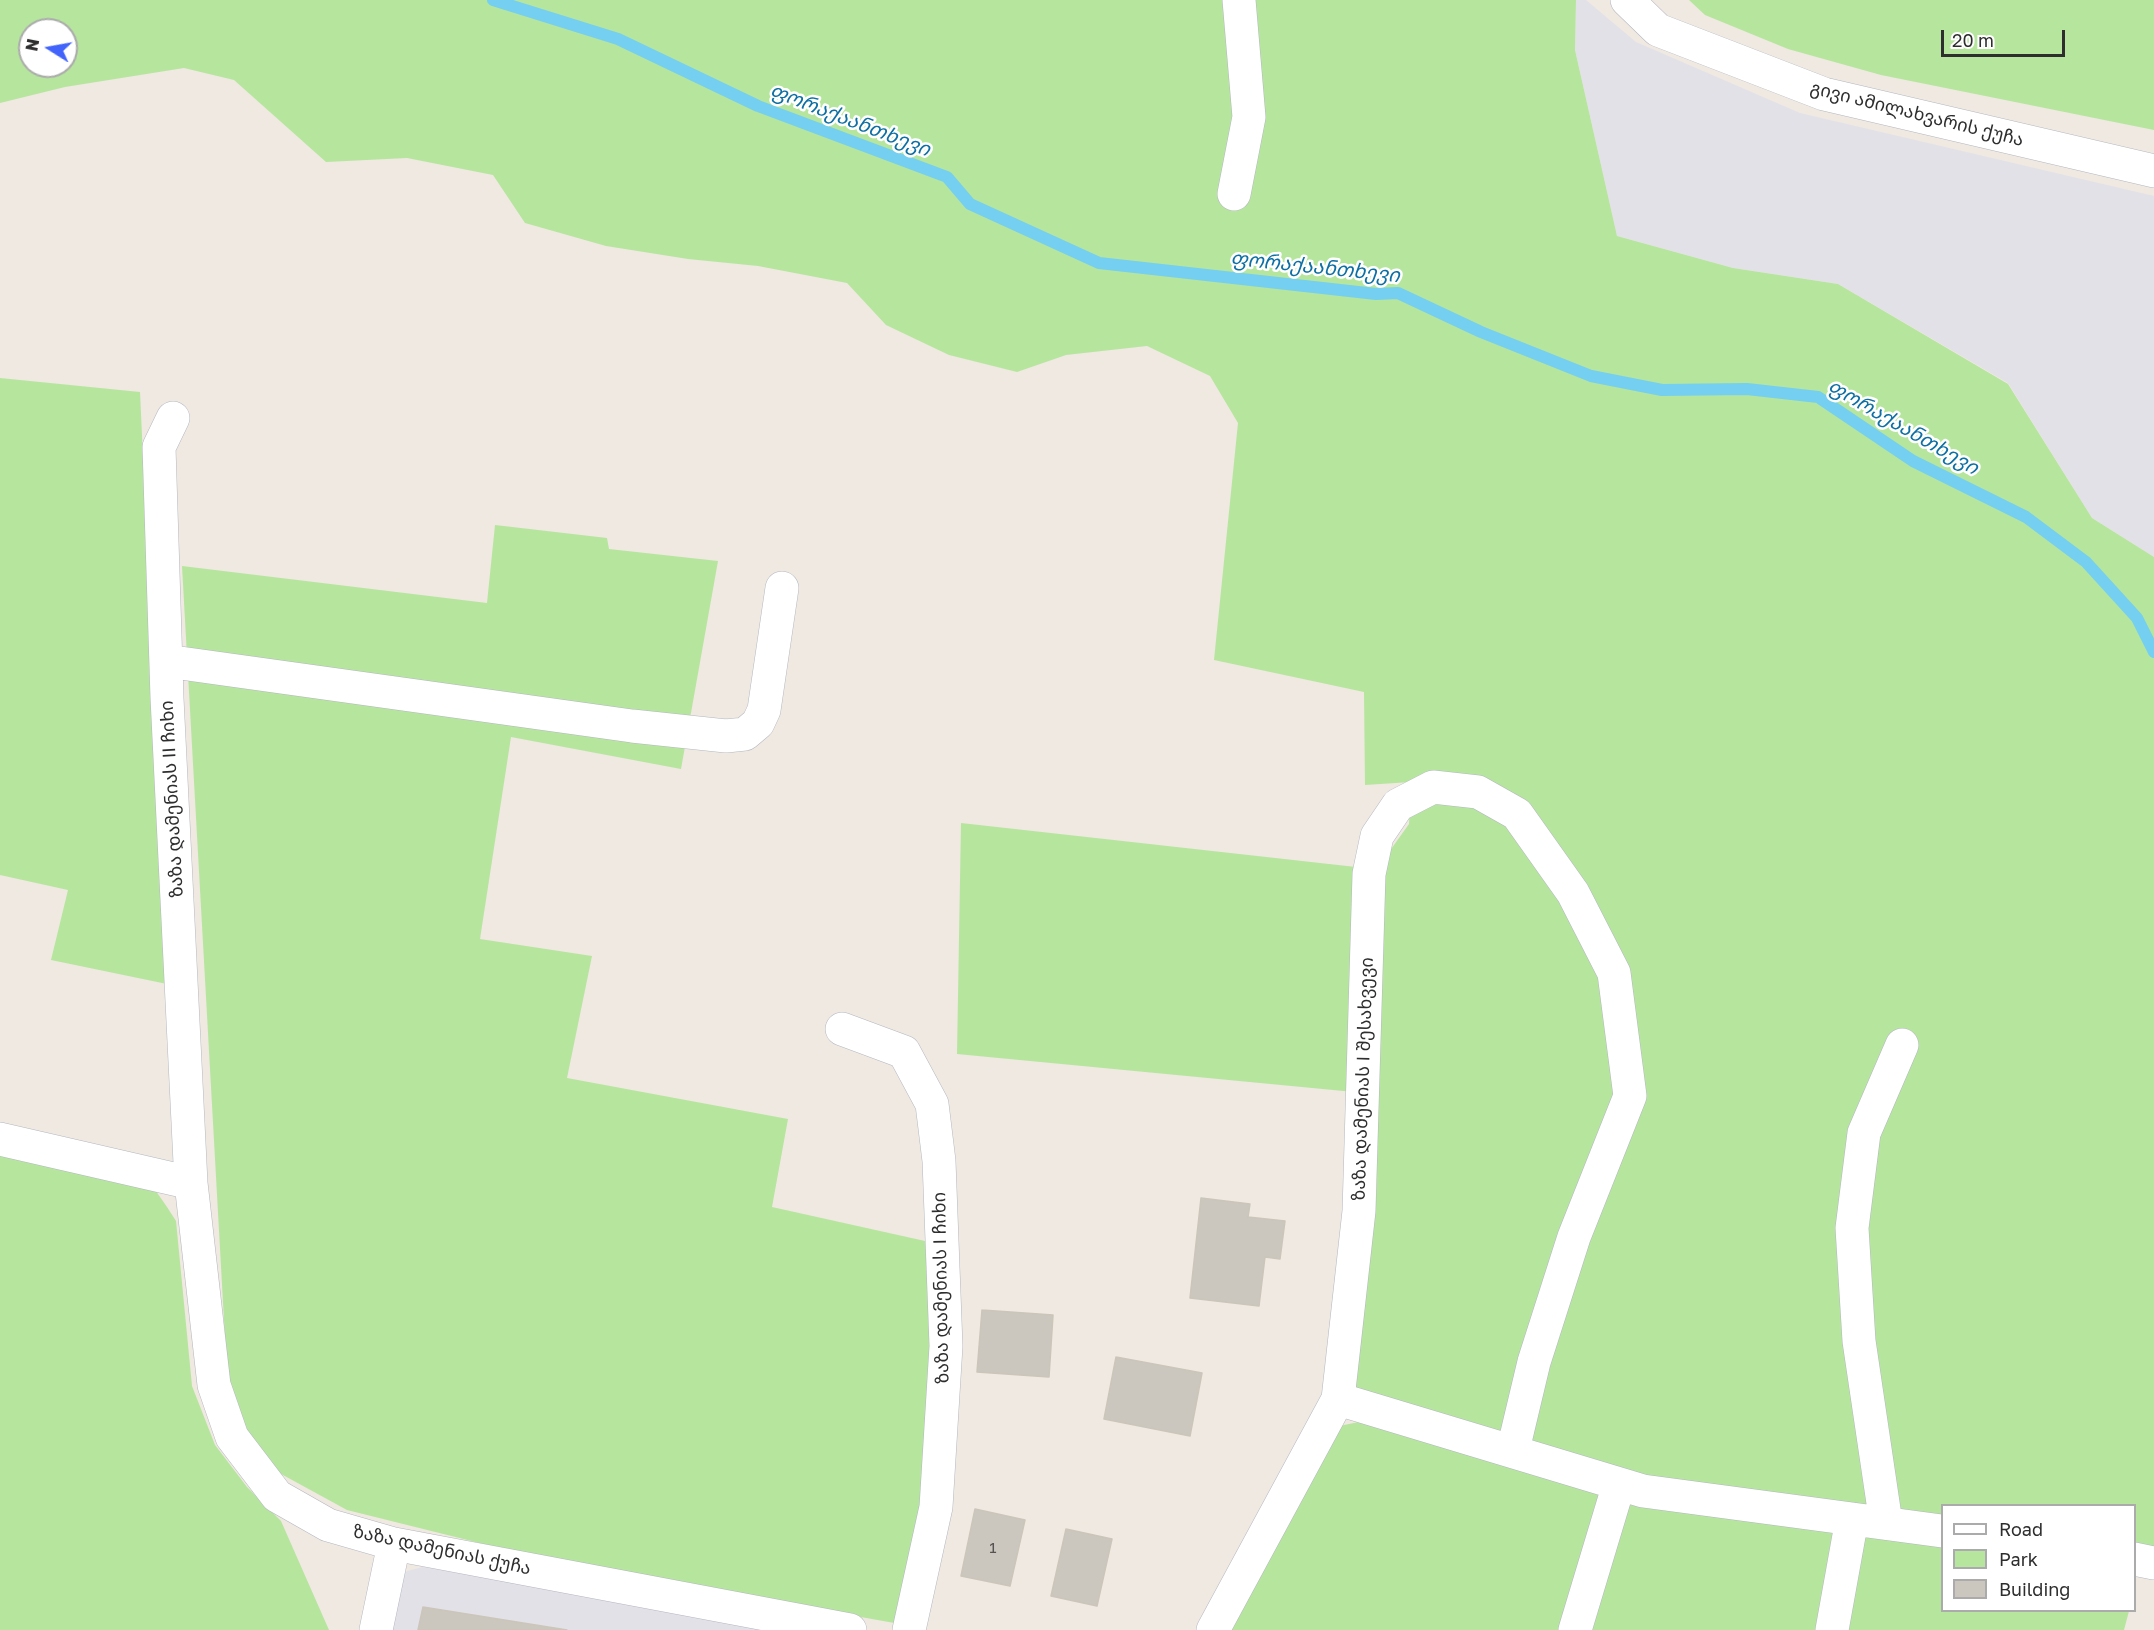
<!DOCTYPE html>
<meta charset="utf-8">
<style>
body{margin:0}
#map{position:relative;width:2154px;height:1630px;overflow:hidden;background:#efe9e1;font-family:"Golos Text",sans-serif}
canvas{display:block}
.legend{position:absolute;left:1941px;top:1504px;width:195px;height:108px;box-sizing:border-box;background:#fff;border:2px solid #ababab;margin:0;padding:8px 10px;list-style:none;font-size:18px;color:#2e2e2e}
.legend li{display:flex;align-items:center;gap:12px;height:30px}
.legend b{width:30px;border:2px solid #ababab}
.north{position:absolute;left:18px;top:18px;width:60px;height:60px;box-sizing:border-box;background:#fff;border:2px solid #ababab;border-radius:50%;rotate:281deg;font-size:16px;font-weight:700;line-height:24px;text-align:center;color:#2e2e2e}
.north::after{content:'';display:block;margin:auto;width:21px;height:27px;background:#4264fb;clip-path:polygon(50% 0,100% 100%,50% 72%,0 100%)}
.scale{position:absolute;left:1941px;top:30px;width:124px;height:27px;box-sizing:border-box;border:3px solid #2e2e2e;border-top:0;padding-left:8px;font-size:18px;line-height:21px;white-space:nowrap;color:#2e2e2e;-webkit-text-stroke:4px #fff;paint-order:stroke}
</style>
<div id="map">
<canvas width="2154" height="1630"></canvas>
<ul class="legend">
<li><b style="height:8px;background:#fff"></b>Road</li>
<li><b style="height:16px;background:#b6e59e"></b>Park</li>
<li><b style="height:16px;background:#cbc7bf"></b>Building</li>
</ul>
<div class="north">N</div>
<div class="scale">20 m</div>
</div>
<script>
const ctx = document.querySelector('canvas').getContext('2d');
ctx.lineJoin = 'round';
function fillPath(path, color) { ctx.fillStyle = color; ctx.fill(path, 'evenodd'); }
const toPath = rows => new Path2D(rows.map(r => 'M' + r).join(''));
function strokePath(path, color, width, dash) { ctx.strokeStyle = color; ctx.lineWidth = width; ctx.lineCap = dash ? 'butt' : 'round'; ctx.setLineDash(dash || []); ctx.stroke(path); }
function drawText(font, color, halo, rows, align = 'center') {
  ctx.font = font + ' "Golos Text","Noto Sans Georgian",sans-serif'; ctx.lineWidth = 5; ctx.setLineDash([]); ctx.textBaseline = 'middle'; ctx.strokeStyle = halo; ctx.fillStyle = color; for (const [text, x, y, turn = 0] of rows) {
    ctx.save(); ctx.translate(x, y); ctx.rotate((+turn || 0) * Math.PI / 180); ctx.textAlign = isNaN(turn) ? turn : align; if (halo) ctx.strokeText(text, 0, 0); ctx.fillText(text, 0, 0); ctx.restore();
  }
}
fillPath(toPath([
 [1576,0,1586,0,1636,42,1800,113,2154,196,2154,557,2092,518,2008,383,1838,284,1733,268,1617,236,1575,50],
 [423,1567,787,1630,383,1630,394,1584,407,1571]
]), '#e3e1e8');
fillPath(toPath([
 [0,0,1576,0,1575,50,1617,236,1733,268,1838,284,2008,384,2092,518,2154,557,2154,1551,2135,1546,2134,1506,1942,1506,1942,1517,1641,1480,1352,1388,1376,1198,1384,859,1409,824,1411,782,1365,785,1364,692,1214,660,1238,423,1210,376,1147,346,1066,355,1017,372,949,355,886,325,847,283,758,266,688,259,606,246,525,223,493,175,407,158,326,162,234,80,184,68,65,87,0,103],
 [30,30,66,30,66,66,30,66],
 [1689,0,2154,0,2154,130,1881,75,1788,49,1705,15],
 [0,378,140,392,167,984,51,960,68,890,0,875],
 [495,525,607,538,609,549,718,561,681,769,511,737,480,939,592,956,567,1078,788,1119,772,1207,925,1241,936,1340,923,1515,900,1624,564,1564,347,1510,272,1469,244,1436,227,1374,182,566,487,603],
 [961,823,1356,867,1354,1092,957,1054],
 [0,1154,151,1184,167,1207,176,1221,192,1386,215,1445,247,1487,281,1521,329,1630,0,1630],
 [1364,1421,1942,1545,1942,1610,2129,1611,2124,1630,1220,1630,1339,1426]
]), '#b6e59e');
strokePath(toPath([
 [493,0,618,39,758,106,947,177,970,204,1099,263,1376,294,1398,293,1481,332,1591,376,1662,390,1747,389,1818,397,1913,461,2026,517,2086,562,2137,618,2154,652]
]), '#75cff0', 12);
const building = toPath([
 [1201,1198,1250,1204,1248,1217,1285,1221,1280,1259,1265,1257,1259,1306,1190,1298,1201,1198],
 [982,1310,1053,1315,1049,1377,977,1372,982,1310],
 [1116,1357,1202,1373,1190,1436,1104,1419,1116,1357],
 [975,1509,1025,1520,1010,1586,961,1576,975,1509],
 [1066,1529,1112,1539,1097,1606,1051,1596,1066,1529],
 [423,1607,567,1630,418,1630,423,1607]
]);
fillPath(building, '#cbc7bf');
strokePath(building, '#cbc5ba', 1.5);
const minor = toPath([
 [1627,0,1658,30,1824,94,2154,171],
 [1234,194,1249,117,1239,0],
 [173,418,159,447,167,698,191,1183,214,1385,232,1437,277,1496,328,1525,394,1544,850,1630],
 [166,661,632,726,726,736,745,734,758,723,764,710,782,588],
 [842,1029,904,1052,932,1104,939,1161,946,1346,936,1507,909,1630],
 [0,1139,191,1183],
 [1338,1399,1359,1211,1369,874,1377,836,1398,805,1433,787,1478,792,1517,814,1573,893,1614,973,1630,1096,1574,1237,1534,1362,1513,1450],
 [1886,1523,1859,1341,1852,1228,1864,1133,1902,1045],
 [2134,1559,2154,1563],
 [376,1630,394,1544],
 [1213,1630,1338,1399,1643,1491,1942,1531],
 [1575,1630,1619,1484],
 [1832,1630,1852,1519]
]);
strokePath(minor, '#b4b7c1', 34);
strokePath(minor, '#fff', 33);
drawText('15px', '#555452', null, [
 ["1",993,1548]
]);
drawText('18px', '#2e2e2e', '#fff', [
 ["გივი ამილახვარის ქუჩა",1917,114,14],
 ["ზაზა დამენიას II ჩიხი",172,799,-93],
 ["ზაზა დამენიას I შესახვევი",1363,1079,-88],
 ["ზაზა დამენიას I ჩიხი",941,1288,-91],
 ["ზაზა დამენიას ქუჩა",442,1550,12]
]);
drawText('italic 20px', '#0d6fa3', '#fff', [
 ["ფორაქაანთხევი",850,120,21],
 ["ფორაქაანთხევი",1315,267,6],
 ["ფორაქაანთხევი",1903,427,30]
]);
</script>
